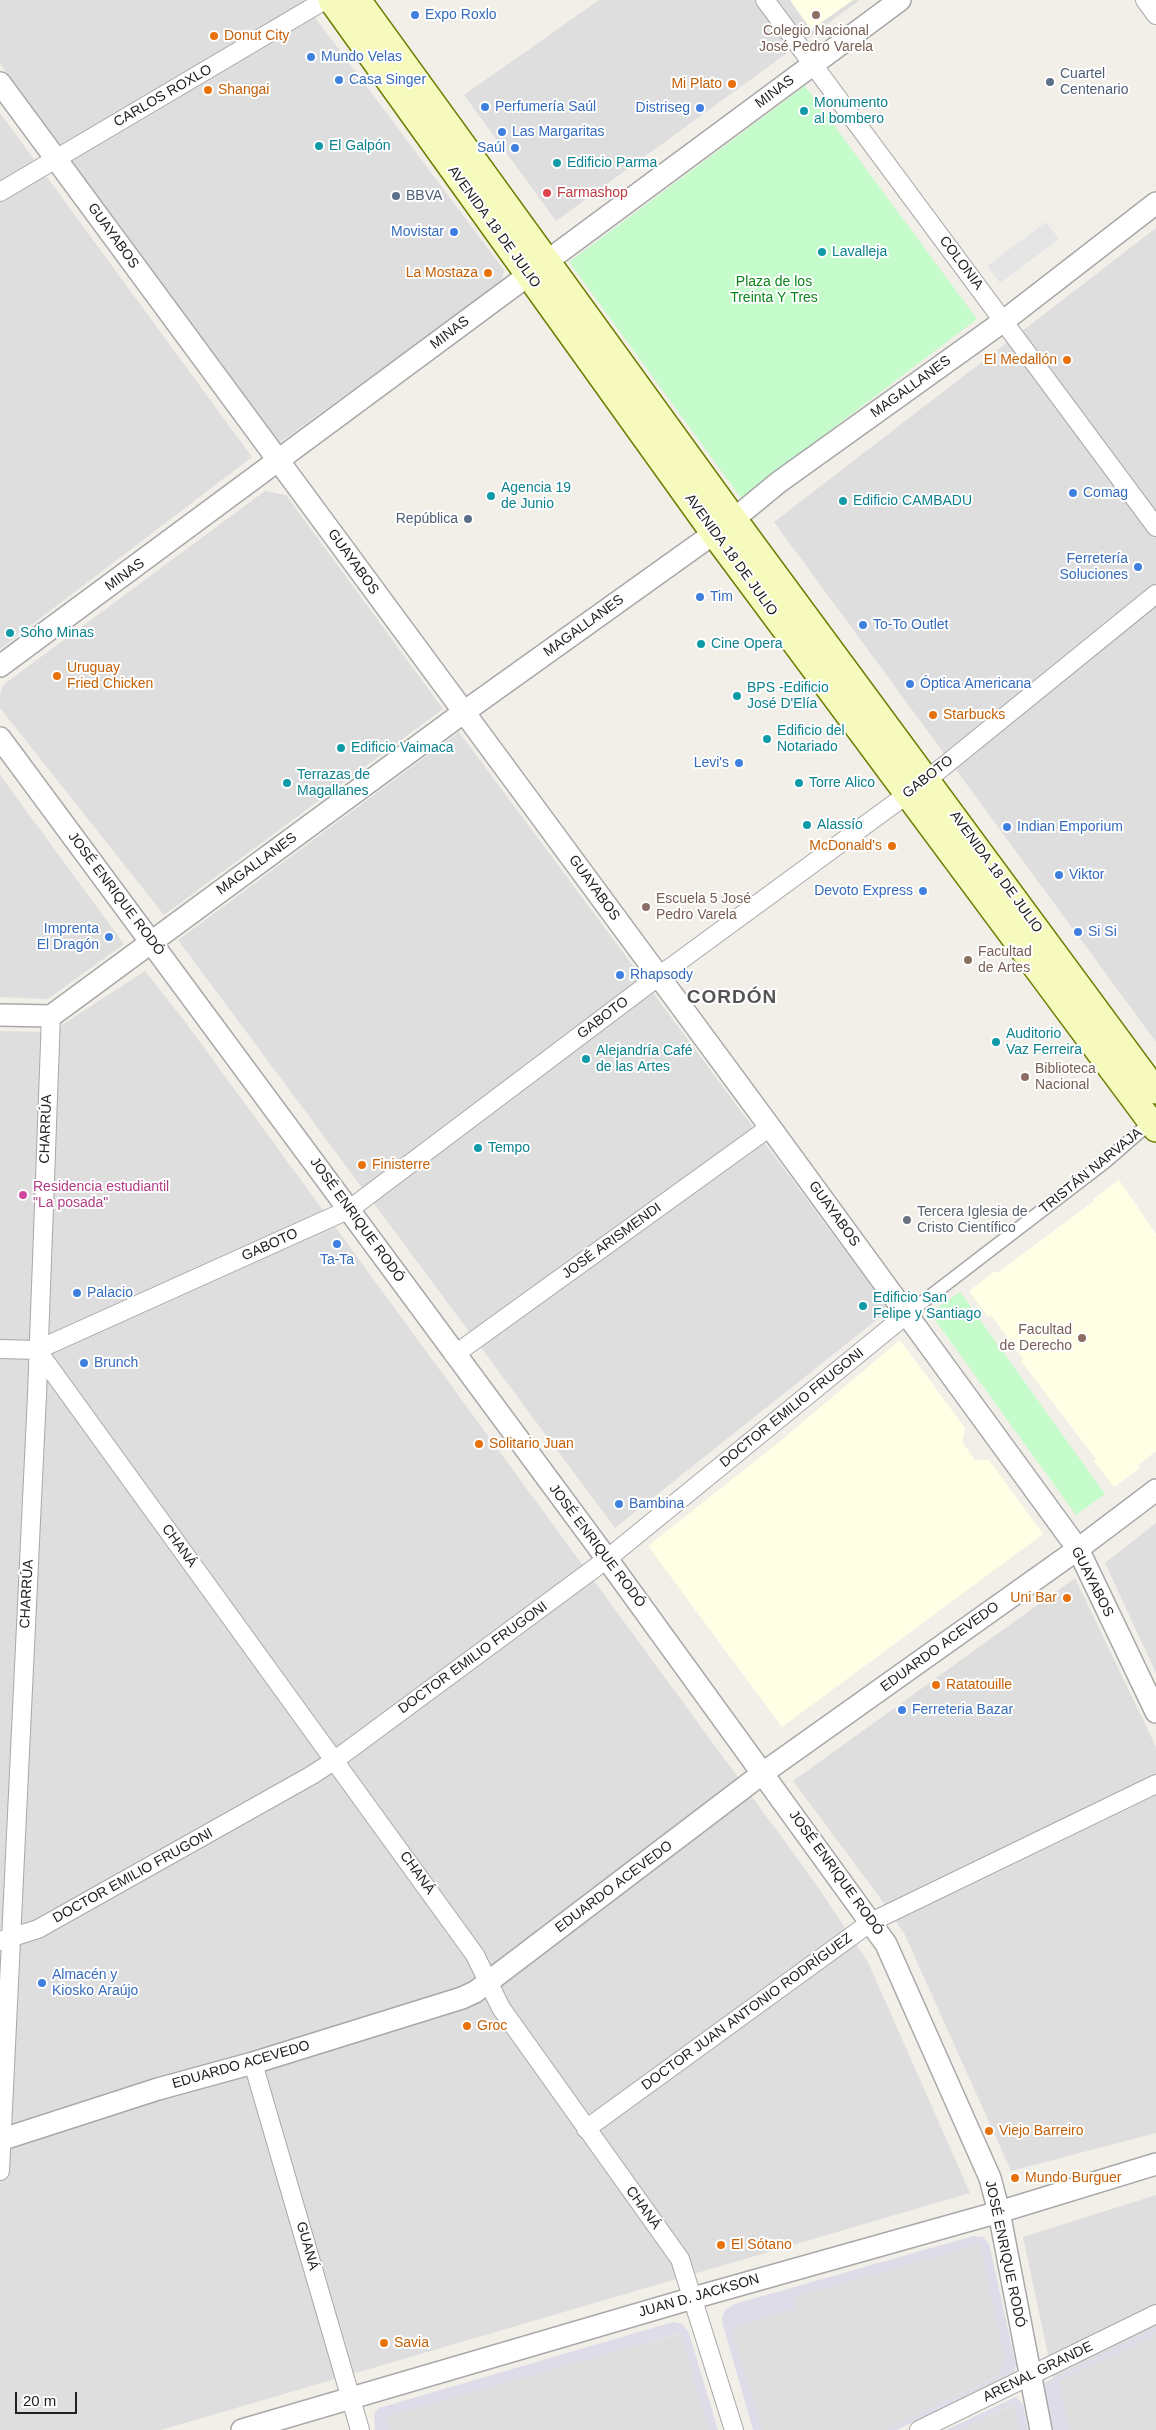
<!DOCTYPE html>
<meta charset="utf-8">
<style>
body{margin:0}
#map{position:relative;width:1156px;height:2430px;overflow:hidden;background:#f2efe8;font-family:Helvetica,sans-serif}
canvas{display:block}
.scale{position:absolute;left:15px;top:2392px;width:62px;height:22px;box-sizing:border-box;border:2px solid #212121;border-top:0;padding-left:6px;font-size:15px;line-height:18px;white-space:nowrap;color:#212121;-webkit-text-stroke:4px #fff;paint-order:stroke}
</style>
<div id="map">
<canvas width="1156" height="2430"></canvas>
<div class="scale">20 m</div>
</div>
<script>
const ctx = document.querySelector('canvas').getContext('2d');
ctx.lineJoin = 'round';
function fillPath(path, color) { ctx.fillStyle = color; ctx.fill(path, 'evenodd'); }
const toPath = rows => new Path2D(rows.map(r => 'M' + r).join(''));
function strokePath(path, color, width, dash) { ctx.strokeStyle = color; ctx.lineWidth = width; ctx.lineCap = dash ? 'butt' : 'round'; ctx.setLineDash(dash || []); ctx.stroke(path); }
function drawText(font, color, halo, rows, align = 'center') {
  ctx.font = font + ' Helvetica,sans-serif'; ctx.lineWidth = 4; ctx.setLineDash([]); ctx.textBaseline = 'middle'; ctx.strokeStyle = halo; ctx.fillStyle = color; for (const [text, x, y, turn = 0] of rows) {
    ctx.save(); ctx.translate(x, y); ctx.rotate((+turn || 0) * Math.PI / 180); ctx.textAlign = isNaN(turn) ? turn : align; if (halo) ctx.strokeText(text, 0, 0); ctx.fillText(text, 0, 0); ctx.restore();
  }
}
fillPath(toPath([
 [0,0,302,0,504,270,501,282,279,443,0,64],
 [599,0,860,0,556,221,464,95],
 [0,113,252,457,0,649],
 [1156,228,1156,1042,774,522],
 [265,491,286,495,443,709,164,915,0,708,0,695,3,685],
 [459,732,889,1310,615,1528,178,940],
 [0,775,124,944,48,999,0,997],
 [145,971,186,1023,813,1880,868,1962,970,2193,161,2430,0,2430,0,1031,51,1032],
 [1156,1523,1156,1673,1105,1563],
 [1075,1578,1156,1747,1156,2133,1011,2171,904,1933,878,1895,793,1781],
 [1156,2195,1156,2430,1064,2430,1023,2237],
 [980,2244,1005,2361,999,2375,885,2430,762,2430,733,2334,738,2325,795,2309,793,2297],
 [681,2333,710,2430,389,2430,385,2417],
 [1015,2404,1019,2430,960,2430]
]), '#dfdede');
fillPath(toPath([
 [790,0,853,0,811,30],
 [1119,1180,1156,1234,1156,1451,1138,1465,1140,1468,1114,1487,1094,1461,1096,1459,1021,1361,1023,1359,991,1315,988,1317,969,1291,995,1271,997,1273,1094,1201,1093,1199],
 [900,1340,965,1428,962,1442,975,1460,989,1460,1043,1534,782,1727,648,1546,779,1442]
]), '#feffe4');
fillPath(toPath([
 [805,86,977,319,741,498,569,262],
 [960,1292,1105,1494,1076,1515,930,1313]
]), '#c6fbcc');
fillPath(toPath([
 [1046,222,1059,239,1000,283,987,266]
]), '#e5e5e5');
fillPath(toPath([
 [973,2236,983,2237,989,2244,1016,2365,1014,2372,897,2430,885,2430,999,2375,1005,2361,980,2244,793,2297,795,2309,738,2325,733,2334,762,2430,753,2430,723,2325,722,2317,726,2309,735,2304],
 [673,2322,682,2324,689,2333,718,2430,710,2430,680,2333,385,2417,389,2430,375,2430,374,2414,379,2408],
 [1156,2327,1156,2334,1059,2381,1069,2430,1054,2430,1043,2391,1044,2383],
 [1016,2397,1023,2404,1028,2430,1019,2430,1014,2404,960,2430,946,2430]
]), '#dddce8');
const pedestrian = toPath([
 [907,1314,1105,1162,1151,1122]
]);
const minor = toPath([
 [765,0,1156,527],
 [1145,0,1156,15],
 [0,192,325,0],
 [0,1349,37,1350,350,1209,659,976,928,779,1156,594],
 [37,1350,475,1955,501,2008,680,2259,734,2430],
 [454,1355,770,1127],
 [0,1941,38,1929,312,1775,335,1760,607,1559,907,1314],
 [253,2063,360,2430],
 [586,2129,871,1922,1156,1784],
 [0,2171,37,1395,51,1016],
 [919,2430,1156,2314]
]);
const tertiary = toPath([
 [0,83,770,1127,1078,1549,1156,1712],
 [0,666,900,0],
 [0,738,607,1559,886,1944,990,2178,999,2212,1041,2430],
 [0,1015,51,1016,464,712,734,519,779,482,1005,320,1156,203],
 [0,2140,158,2089,253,2063,462,1998,475,1992,763,1773,1078,1549,1156,1490],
 [242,2430,693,2298,999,2212,1156,2164]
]);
const secondary = toPath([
 [331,0,714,534,1156,1129],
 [358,0,734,519,1156,1091]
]);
strokePath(pedestrian, '#a8a8a8', 15);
strokePath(minor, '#a8a8a8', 20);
strokePath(tertiary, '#a8a8a8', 24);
strokePath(secondary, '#6c7e03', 28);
strokePath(pedestrian, '#fff', 12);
strokePath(minor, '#fff', 18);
strokePath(tertiary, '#fff', 21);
strokePath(secondary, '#f6fbbd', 25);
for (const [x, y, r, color] of [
 [415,15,5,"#3f7fe0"],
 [816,15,5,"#8d6e63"],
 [214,36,5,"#e8710a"],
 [311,57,5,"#3f7fe0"],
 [339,80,5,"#3f7fe0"],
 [1050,82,5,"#5c6f8a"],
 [732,84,5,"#e8710a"],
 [208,90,5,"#e8710a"],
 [485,107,5,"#3f7fe0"],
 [700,108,5,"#3f7fe0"],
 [804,111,5,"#0f9aa8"],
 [502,132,5,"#3f7fe0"],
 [319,146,5,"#0f9aa8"],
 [515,148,5,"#3f7fe0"],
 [557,163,5,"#0f9aa8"],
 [547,193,5,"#e0444e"],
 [396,196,5,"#5c6f8a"],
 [454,232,5,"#3f7fe0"],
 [822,252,5,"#0f9aa8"],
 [488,273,5,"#e8710a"],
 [1067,360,5,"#e8710a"],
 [1073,493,5,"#3f7fe0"],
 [491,496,5,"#0f9aa8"],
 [843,501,5,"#0f9aa8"],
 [468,519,5,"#5c6f8a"],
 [1138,567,5,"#3f7fe0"],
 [700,597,5,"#3f7fe0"],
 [863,625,5,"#3f7fe0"],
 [10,633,5,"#0f9aa8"],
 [701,644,5,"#0f9aa8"],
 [57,676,5,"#e8710a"],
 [910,684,5,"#3f7fe0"],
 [737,696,5,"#0f9aa8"],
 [933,715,5,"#e8710a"],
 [767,739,5,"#0f9aa8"],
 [341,748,5,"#0f9aa8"],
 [739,763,5,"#3f7fe0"],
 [287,783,5,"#0f9aa8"],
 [799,783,5,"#0f9aa8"],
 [807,825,5,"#0f9aa8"],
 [1007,827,5,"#3f7fe0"],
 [892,846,5,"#e8710a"],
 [1059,875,5,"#3f7fe0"],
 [923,891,5,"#3f7fe0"],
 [646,907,5,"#8d6e63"],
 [1078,932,5,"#3f7fe0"],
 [109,937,5,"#3f7fe0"],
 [968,960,5,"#8d6e63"],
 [620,975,5,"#3f7fe0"],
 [996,1042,5,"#0f9aa8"],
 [586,1059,5,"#0f9aa8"],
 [1025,1077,5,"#8d6e63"],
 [478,1148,5,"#0f9aa8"],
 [362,1165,5,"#e8710a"],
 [23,1195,5,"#d1479c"],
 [907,1220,5,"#6b7280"],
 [337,1244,5,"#3f7fe0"],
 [77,1293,5,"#3f7fe0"],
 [863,1306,5,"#0f9aa8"],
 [1082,1338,5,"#8d6e63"],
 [84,1363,5,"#3f7fe0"],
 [479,1444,5,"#e8710a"],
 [619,1504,5,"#3f7fe0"],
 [1067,1598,5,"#e8710a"],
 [936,1685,5,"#e8710a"],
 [902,1710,5,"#3f7fe0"],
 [42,1983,5,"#3f7fe0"],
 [467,2026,5,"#e8710a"],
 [989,2131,5,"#e8710a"],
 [1015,2178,5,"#e8710a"],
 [721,2245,5,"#e8710a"],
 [384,2343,5,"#e8710a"]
]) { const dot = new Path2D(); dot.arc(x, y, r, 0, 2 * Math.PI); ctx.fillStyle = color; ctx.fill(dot); strokePath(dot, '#fff', 2); }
drawText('14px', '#366cbe', '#fff', [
 ["Expo Roxlo",425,15],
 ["Mundo Velas",321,57],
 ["Casa Singer",349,80],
 ["Perfumería Saúl",495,107],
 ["Distriseg",690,108,"right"],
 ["Las Margaritas",512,132],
 ["Saúl",505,148,"right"],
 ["Movistar",444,232,"right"],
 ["Comag",1083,493],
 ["Ferretería",1128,559,"right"],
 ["Soluciones",1128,575,"right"],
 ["Tim",710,597],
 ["To-To Outlet",873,625],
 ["Óptica Americana",920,684],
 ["Levi's",729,763,"right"],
 ["Indian Emporium",1017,827],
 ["Viktor",1069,875],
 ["Devoto Express",913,891,"right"],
 ["Imprenta",99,929,"right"],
 ["El Dragón",99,945,"right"],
 ["Si Si",1088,932],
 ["Rhapsody",630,975],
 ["Ta-Ta",337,1260,"center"],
 ["Palacio",87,1293],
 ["Brunch",94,1363],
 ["Bambina",629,1504],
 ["Ferreteria Bazar",912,1710],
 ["Almacén y",52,1975],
 ["Kiosko Araújo",52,1991]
], 'left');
drawText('14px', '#785e54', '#fff', [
 ["Colegio Nacional",816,31,"center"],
 ["José Pedro Varela",816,47,"center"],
 ["Escuela 5 José",656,899],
 ["Pedro Varela",656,915],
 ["Facultad",978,952],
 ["de Artes",978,968],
 ["Biblioteca",1035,1069],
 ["Nacional",1035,1085],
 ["Facultad",1072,1330,"right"],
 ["de Derecho",1072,1346,"right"]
], 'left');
drawText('14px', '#c56008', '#fff', [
 ["Donut City",224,36],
 ["Mi Plato",722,84,"right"],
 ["Shangai",218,90],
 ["La Mostaza",478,273,"right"],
 ["El Medallón",1057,360,"right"],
 ["Uruguay",67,668],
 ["Fried Chicken",67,684],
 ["Starbucks",943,715],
 ["McDonald's",882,846,"right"],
 ["Finisterre",372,1165],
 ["Solitario Juan",489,1444],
 ["Uni Bar",1057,1598,"right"],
 ["Ratatouille",946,1685],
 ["Groc",477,2026],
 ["Viejo Barreiro",999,2131],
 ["Mundo Burguer",1025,2178],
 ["El Sótano",731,2245],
 ["Savia",394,2343]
], 'left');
drawText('14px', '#4e5e75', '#fff', [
 ["Cuartel",1060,74],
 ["Centenario",1060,90],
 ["BBVA",406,196],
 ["República",458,519,"right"]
], 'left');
drawText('14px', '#212121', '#fff', [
 ["MINAS",775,92,-37],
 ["CARLOS ROXLO",163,96,-30],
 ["AVENIDA 18 DE JULIO",494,227,54],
 ["GUAYABOS",113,236,54],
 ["COLONIA",961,263,53],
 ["MINAS",450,333,-37],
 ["MAGALLANES",911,387,-36],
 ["AVENIDA 18 DE JULIO",731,555,54],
 ["GUAYABOS",353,562,54],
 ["MINAS",125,575,-36],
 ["MAGALLANES",584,626,-36],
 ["GABOTO",928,777,-38],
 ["MAGALLANES",257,864,-36],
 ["AVENIDA 18 DE JULIO",996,872,54],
 ["GUAYABOS",594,888,54],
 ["JOSÉ ENRIQUE RODÓ",116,894,53],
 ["GABOTO",603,1018,-37],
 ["CHARRÚA",46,1129,-88],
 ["TRISTÁN NARVAJA",1091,1171,-39],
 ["GUAYABOS",834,1214,54],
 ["JOSÉ ENRIQUE RODÓ",357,1220,54],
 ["JOSÉ ARISMENDI",612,1241,-36],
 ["GABOTO",270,1245,-24],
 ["DOCTOR EMILIO FRUGONI",792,1408,-39],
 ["CHANÁ",179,1546,54],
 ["JOSÉ ENRIQUE RODÓ",597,1546,53],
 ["GUAYABOS",1092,1582,63],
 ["CHARRÚA",27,1594,-87],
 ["EDUARDO ACEVEDO",940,1647,-36],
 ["DOCTOR EMILIO FRUGONI",473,1658,-36],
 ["CHANÁ",417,1873,54],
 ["JOSÉ ENRIQUE RODÓ",836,1873,54],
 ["DOCTOR EMILIO FRUGONI",133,1876,-29],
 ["EDUARDO ACEVEDO",614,1887,-37],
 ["DOCTOR JUAN ANTONIO RODRÍGUEZ",747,2012,-36],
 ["EDUARDO ACEVEDO",241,2065,-16],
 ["CHANÁ",643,2208,54],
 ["GUANÁ",307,2246,74],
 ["JOSÉ ENRIQUE RODÓ",1005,2254,78],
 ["JUAN D. JACKSON",699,2296,-16],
 ["ARENAL GRANDE",1038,2372,-26]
]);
drawText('14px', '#0d838f', '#fff', [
 ["Monumento",814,103],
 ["al bombero",814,119],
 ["El Galpón",329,146],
 ["Edificio Parma",567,163],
 ["Lavalleja",832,252],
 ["Agencia 19",501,488],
 ["de Junio",501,504],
 ["Edificio CAMBADU",853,501],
 ["Soho Minas",20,633],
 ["Cine Opera",711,644],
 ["BPS -Edificio",747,688],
 ["José D'Elía",747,704],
 ["Edificio del",777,731],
 ["Notariado",777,747],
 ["Edificio Vaimaca",351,748],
 ["Terrazas de",297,775],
 ["Magallanes",297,791],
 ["Torre Alico",809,783],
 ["Alassío",817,825],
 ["Auditorio",1006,1034],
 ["Vaz Ferreira",1006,1050],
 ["Alejandría Café",596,1051],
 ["de las Artes",596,1067],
 ["Tempo",488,1148],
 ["Edificio San",873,1298],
 ["Felipe y Santiago",873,1314]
], 'left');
drawText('14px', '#be3a42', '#fff', [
 ["Farmashop",557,193]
], 'left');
drawText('14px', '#0a8518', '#fff', [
 ["Plaza de los",774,282],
 ["Treinta Y Tres",774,298]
]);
drawText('14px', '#b23c85', '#fff', [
 ["Residencia estudiantil",33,1187],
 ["\"La posada\"",33,1203]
], 'left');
drawText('14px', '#5b616d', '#fff', [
 ["Tercera Iglesia de",917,1212],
 ["Cristo Científico",917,1228]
], 'left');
ctx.letterSpacing = '1px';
drawText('bold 19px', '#545454', '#fff', [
 ["CORDÓN",732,998]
]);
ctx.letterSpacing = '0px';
</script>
